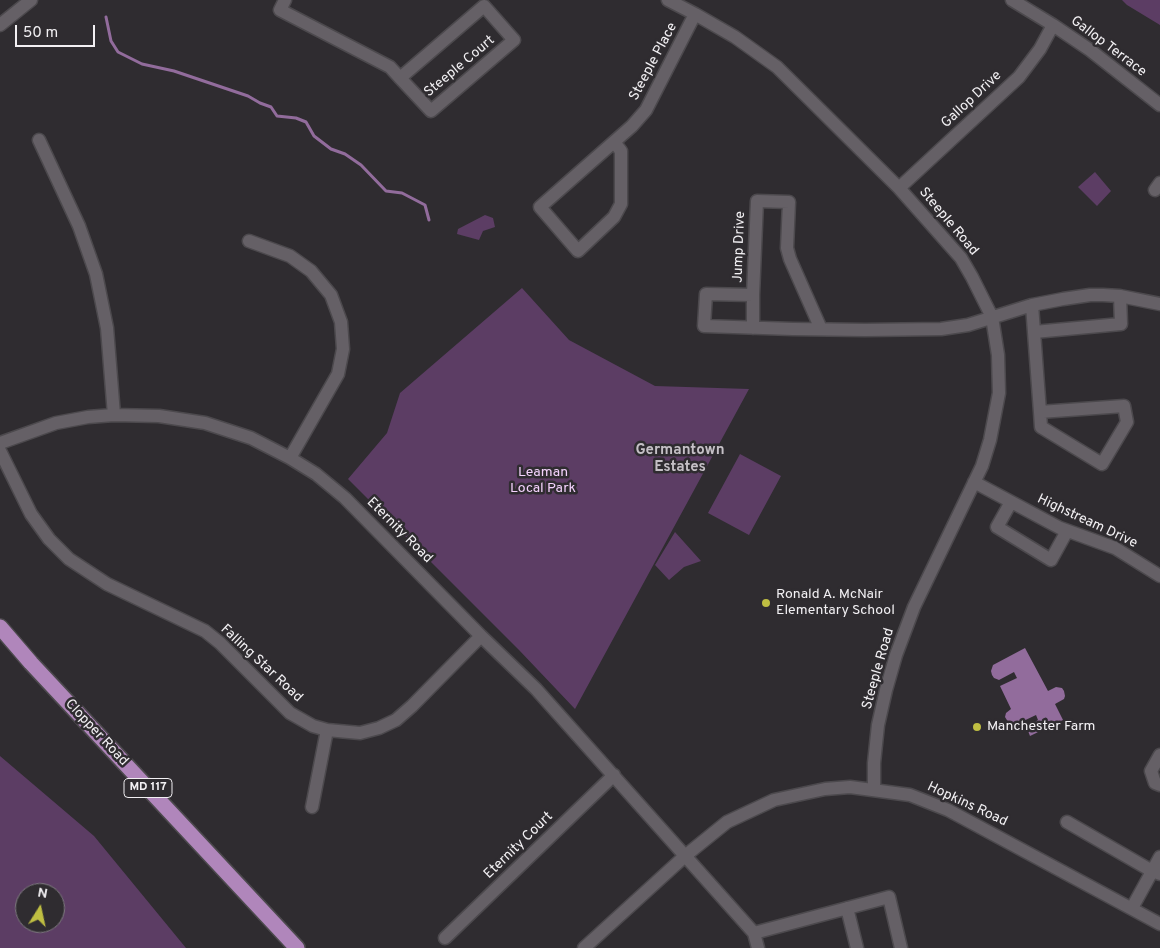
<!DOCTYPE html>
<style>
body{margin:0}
#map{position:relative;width:1160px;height:948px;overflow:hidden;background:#2f2c30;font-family:Overpass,sans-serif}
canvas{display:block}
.north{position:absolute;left:15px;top:883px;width:50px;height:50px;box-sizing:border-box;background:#2f2c30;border:1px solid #7d7a7e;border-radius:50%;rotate:10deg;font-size:14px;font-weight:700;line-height:20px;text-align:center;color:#f2f0f3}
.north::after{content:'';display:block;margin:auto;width:18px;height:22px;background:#bfbe42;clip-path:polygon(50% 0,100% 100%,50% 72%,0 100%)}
.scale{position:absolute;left:15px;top:25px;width:80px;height:22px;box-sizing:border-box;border:2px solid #f2f0f3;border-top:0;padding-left:6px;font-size:15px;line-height:18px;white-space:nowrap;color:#f2f0f3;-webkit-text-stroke:4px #2f2c30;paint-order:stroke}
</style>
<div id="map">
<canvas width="1160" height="948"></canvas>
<div class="north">N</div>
<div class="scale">50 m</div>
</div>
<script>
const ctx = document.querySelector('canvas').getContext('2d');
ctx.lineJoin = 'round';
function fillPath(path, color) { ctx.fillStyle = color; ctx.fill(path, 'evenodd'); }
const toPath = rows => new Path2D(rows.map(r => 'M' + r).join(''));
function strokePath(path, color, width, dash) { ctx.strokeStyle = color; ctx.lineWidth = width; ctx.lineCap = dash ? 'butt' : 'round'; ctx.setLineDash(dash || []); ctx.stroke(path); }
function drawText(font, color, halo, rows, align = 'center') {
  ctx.font = font + ' Overpass,sans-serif'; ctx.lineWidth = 5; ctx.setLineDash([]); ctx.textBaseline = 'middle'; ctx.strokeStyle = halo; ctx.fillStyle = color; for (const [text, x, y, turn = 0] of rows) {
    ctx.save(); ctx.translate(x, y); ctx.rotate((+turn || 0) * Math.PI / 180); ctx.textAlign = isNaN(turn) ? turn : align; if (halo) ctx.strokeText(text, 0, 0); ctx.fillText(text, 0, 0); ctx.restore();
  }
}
fillPath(toPath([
 [1122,0,1160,0,1160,25,1127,5],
 [1095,172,1111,191,1097,206,1078,187],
 [485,215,493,218,495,227,483,231,479,240,457,234,458,229],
 [522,288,569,340,655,386,749,389,575,709,519,650,348,479,387,433,400,393],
 [740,454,781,476,749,535,708,513],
 [675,532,701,561,684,567,669,580,655,565],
 [0,756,94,836,186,948,0,948],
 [25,893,55,893,55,923,25,923]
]), '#5c3d64');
fillPath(toPath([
 [1025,648,1048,691,1056,687,1062,688,1064,691,1065,696,1064,699,1055,704,1063,720,1030,736,1028,731,1032,724,1038,720,1036,715,1015,725,1010,725,1005,717,1006,713,1011,709,1000,686,1017,678,1014,672,999,680,994,678,992,675,991,671,993,665]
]), '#926c9c');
strokePath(toPath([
 [106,17,111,41,118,52,142,64,174,71,248,96,260,103,271,107,277,116,296,118,306,122,314,136,331,149,345,154,361,165,386,191,402,193,425,205,429,220]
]), '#926c9c', 3);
const minor = toPath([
 [285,0,280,10,390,67,400,78,431,111,514,40,484,6,400,78],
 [668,0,695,14,735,37,777,67,899,188,961,258,972,277,992,317,998,355,999,393,990,440,982,466,914,607,896,655,886,690,878,725,874,763,874,790],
 [1012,0,1053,25,1090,50,1160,105],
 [0,25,31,0],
 [39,140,79,226,96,274,107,328,114,415],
 [614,142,621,151,621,204,614,217,578,251,540,207,632,126,646,110,695,14],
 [899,188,1019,77,1040,49,1053,25],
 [1155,190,1160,183],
 [249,241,290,256,311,271,331,295,341,322,343,349,338,374,290,458],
 [1032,305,1034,332,1121,324,1120,296],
 [753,328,753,295],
 [821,329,790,259,787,248,789,202,757,201,753,295,706,294,704,326,793,329,865,330,941,329,968,325,1032,305,1063,299,1090,295,1103,295,1120,296,1160,304],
 [1034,332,1040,412,1041,427,1102,464,1127,422,1124,406,1040,412],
 [0,443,56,423,88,417,114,415,159,416,205,423,251,438,290,458,316,474,345,498,481,636,536,689,754,933,758,948],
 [0,451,31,514,49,539,69,559,107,584,205,631,220,643,290,713,313,726,327,730,360,733,379,728,396,720,412,706,481,636],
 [974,482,1060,528,1115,548,1160,576],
 [1011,502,997,527,1051,560,1067,531],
 [1160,755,1151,771,1155,783,1160,785],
 [312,807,327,730],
 [1067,822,1152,871,1160,874],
 [847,908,857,948],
 [1132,908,1160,857],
 [754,933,889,897,901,948],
 [445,938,614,775],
 [584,948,685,856,727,822,774,800,825,789,850,787,910,795,948,810,1160,924]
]);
const major = toPath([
 [0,627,31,663,297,948]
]);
strokePath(minor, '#4c494d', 15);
strokePath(major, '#4c494d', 18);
strokePath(minor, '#656066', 12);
strokePath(major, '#b086bb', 15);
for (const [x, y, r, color] of [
 [766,603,5,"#bfbe42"],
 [977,727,5,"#bfbe42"]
]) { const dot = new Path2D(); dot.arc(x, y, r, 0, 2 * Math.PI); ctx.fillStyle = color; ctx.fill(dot); strokePath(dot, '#2f2c30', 2); }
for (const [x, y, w] of [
 [148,788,48]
]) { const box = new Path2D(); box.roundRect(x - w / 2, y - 9.5, w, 19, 4); ctx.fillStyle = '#2f2c30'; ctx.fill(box); strokePath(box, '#f2f0f3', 1); }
drawText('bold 12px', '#f2f0f3', null, [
 ["MD 117",148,788]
]);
drawText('14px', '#f2f0f3', '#2f2c30', [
 ["Gallop Terrace",1108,47,37],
 ["Steeple Place",654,62,-62],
 ["Steeple Court",460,67,-40],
 ["Gallop Drive",972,100,-43],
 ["Steeple Road",948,222,50],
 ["Jump Drive",740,247,-88],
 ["Highstream Drive",1087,522,25],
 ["Eternity Road",399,531,45],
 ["Falling Star Road",261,664,43],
 ["Steeple Road",879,669,-74],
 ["Clopper Road",96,733,47],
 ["Hopkins Road",967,805,25],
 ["Eternity Court",519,846,-44]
]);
drawText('14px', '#f4d2fd', '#2f2c30', [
 ["Leaman",543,473],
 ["Local Park",543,489]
]);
drawText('14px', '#f2f0f3', '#2f2c30', [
 ["Ronald A. McNair",776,595],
 ["Elementary School",776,611],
 ["Manchester Farm",987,727]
], 'left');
drawText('bold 15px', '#c5c0c6', '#2f2c30', [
 ["Germantown",680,451],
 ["Estates",680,468]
]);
</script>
